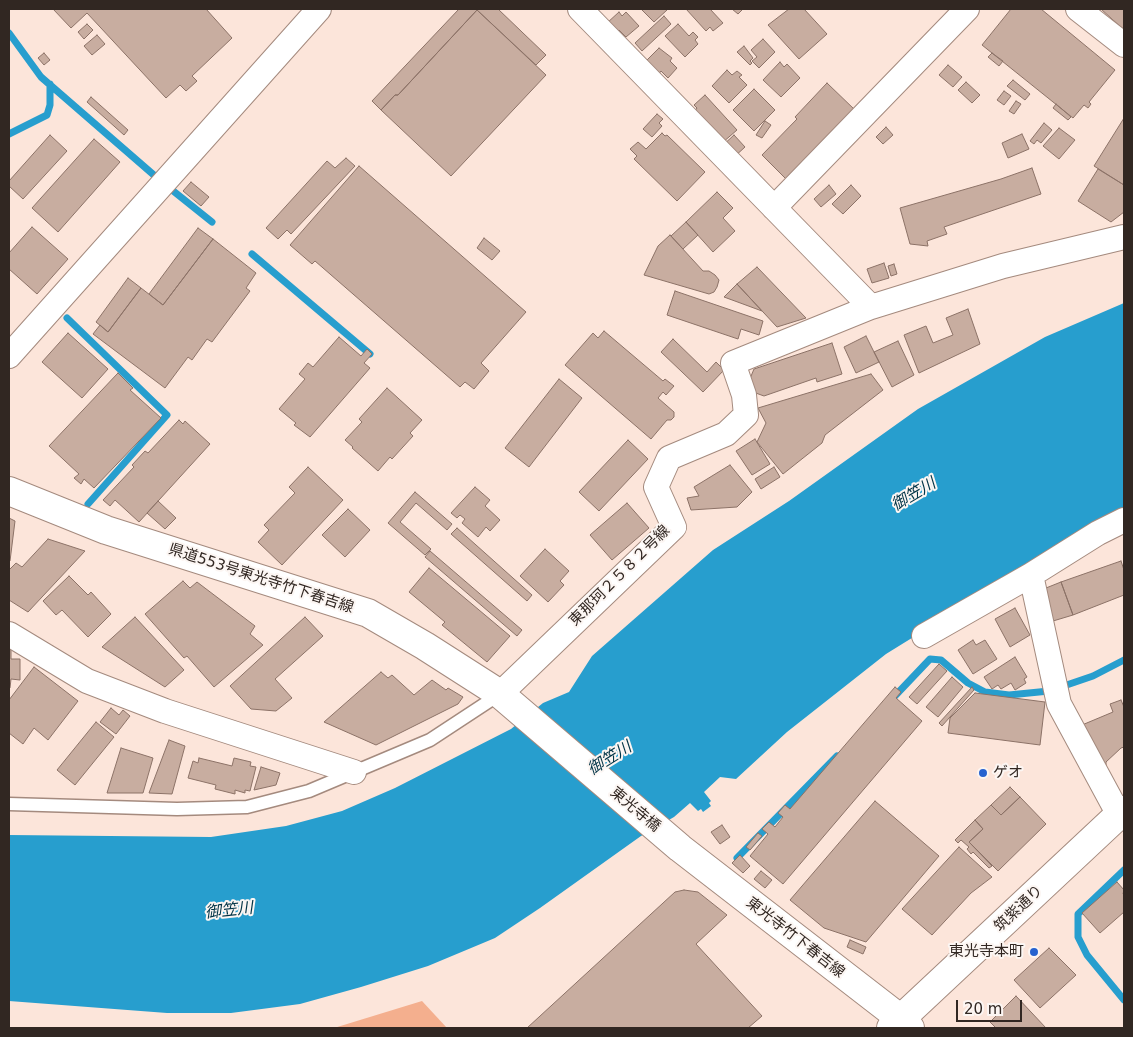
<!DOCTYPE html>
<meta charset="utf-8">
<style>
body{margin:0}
#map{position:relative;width:1133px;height:1037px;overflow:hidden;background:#fce5da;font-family:"DejaVu Sans",sans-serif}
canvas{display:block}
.frame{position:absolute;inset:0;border:10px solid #312722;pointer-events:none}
.scale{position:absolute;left:956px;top:1000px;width:66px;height:22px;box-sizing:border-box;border:2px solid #312722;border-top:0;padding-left:6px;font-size:15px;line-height:18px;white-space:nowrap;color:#312722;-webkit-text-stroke:4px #fcf6f3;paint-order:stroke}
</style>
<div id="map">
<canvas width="1133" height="1037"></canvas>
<div class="frame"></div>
<div class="scale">20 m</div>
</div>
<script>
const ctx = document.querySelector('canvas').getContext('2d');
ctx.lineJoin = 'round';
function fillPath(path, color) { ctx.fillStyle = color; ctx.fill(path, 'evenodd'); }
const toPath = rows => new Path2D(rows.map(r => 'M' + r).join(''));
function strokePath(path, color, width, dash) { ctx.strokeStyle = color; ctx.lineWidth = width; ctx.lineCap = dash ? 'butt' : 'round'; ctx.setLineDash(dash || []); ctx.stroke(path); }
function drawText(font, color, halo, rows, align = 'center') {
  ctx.font = font + ' "DejaVu Sans","Noto Sans JP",sans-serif'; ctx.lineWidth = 4; ctx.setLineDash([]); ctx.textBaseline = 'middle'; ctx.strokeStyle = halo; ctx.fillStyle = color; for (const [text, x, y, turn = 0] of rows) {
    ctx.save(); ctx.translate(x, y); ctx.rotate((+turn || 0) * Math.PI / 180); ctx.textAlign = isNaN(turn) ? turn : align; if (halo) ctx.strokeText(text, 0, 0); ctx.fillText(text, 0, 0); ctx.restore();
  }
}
fillPath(toPath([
 [422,1001,447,1028,334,1028]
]), '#f4af8e');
fillPath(toPath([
 [1124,303,1124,512,1033,563,886,654,787,732,736,779,720,777,704,792,711,801,709,803,711,806,703,812,701,809,698,811,690,803,674,817,641,836,540,908,495,938,428,966,361,987,300,1004,231,1013,167,1013,9,1001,9,835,211,837,286,826,342,811,395,788,511,729,543,703,569,692,592,656,713,550,789,501,918,409,1045,337]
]), '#279ece');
strokePath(toPath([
 [9,33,41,77,155,176],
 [9,134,47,115,50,105,50,84],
 [172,190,212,222],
 [252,254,370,354],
 [67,318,167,415,88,504],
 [893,698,930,659,941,660,968,683,985,692,1009,695,1049,691,1093,676,1124,660],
 [737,858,837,756],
 [1124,870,1078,914,1078,937,1087,955,1124,1000]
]), '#279ece', 7);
const building = toPath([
 [53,9,206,9,232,38,192,76,197,81,186,91,180,85,166,98,87,13,71,28,53,9],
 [459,9,498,9,546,55,536,65,477,10,398,95,395,95,381,110,372,101,459,9],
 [641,9,665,9,667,10,654,22,641,9],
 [686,9,710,9,723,23,713,31,710,27,706,31,686,9],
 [732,9,743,9,738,14,732,9],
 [789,9,804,9,827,34,799,59,768,25,789,9],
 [1011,9,1041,9,1115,70,1089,102,1091,104,1088,108,1084,105,1073,118,982,45,1011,9],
 [1101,9,1124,9,1124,30,1101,9],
 [477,10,546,75,451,176,381,110,395,95,398,95,477,10],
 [619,12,622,16,626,12,639,26,626,37,619,30,616,33,607,23,619,12],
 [664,16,671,24,642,51,635,43,664,16],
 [87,24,93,30,84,39,78,32,87,24],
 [678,24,689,36,693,32,698,37,695,40,698,44,685,57,665,36,678,24],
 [97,35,105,44,92,55,84,46,97,35],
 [763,39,775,52,759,68,752,61,757,57,751,50,763,39],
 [744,46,753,58,750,61,752,63,750,65,737,52,744,46],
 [659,48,672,58,670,61,677,68,668,78,661,71,658,75,645,62,659,48],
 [44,53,50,60,44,65,38,58,44,53],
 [992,53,1003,61,999,66,988,57,992,53],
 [780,62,784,67,787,64,800,78,781,97,763,80,780,62],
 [948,65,962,77,953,87,939,75,948,65],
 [727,70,732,75,737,71,742,75,739,77,747,85,729,103,712,86,727,70],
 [1013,80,1030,94,1025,100,1007,86,1013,80],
 [966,82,980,95,972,103,958,90,966,82],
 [827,83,855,110,787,180,762,155,797,119,795,117,827,83],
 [754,89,775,110,754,131,733,110,754,89],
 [1004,91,1011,96,1004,105,997,100,1004,91],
 [705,95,737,130,722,143,694,112,697,108,694,105,705,95],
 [91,97,128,130,124,135,87,102,91,97],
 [1016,101,1021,104,1014,114,1009,111,1016,101],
 [1056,104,1071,117,1068,120,1053,108,1056,104],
 [657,114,663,119,659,123,662,126,652,137,643,129,657,114],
 [1124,118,1124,185,1094,166,1124,118],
 [765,121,771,125,762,138,756,135,765,121],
 [1044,123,1052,130,1041,143,1037,140,1034,144,1030,141,1044,123],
 [886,127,893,135,883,144,876,137,886,127],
 [1059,128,1075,140,1059,159,1043,146,1059,128],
 [662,133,665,136,667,135,705,172,677,201,634,159,637,156,630,149,638,142,646,149,662,133],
 [1022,134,1029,149,1008,158,1002,143,1022,134],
 [50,135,67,151,23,199,9,186,9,181,50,135],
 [734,135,745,147,733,158,721,147,734,135],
 [94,139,120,162,58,232,32,208,94,139],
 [346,158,355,166,291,234,287,230,278,239,266,228,327,161,335,168,346,158],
 [359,166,526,312,481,363,489,371,474,389,465,382,460,387,315,261,312,264,290,245,359,166],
 [1032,168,1041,194,944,227,947,234,927,241,928,246,910,244,900,208,1001,179,1032,168],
 [1098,169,1124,185,1124,212,1111,222,1078,201,1098,169],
 [191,182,209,197,201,206,183,191,191,182],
 [829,185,836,194,821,207,814,199,829,185],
 [851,185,861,196,843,214,832,204,851,185],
 [717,192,733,208,723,218,735,231,713,252,686,222,717,192],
 [686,222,698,235,683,249,671,236,686,222],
 [32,227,68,259,37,294,9,269,9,253,32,227],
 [198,228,213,239,163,305,149,294,198,228],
 [670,235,703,271,709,271,715,275,719,280,717,287,714,292,709,294,644,275,658,246,670,235],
 [484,238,500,251,492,260,477,248,484,238],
 [213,239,256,273,246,288,250,291,212,342,207,339,192,360,188,357,165,388,93,334,100,325,108,332,141,288,163,305,213,239],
 [884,263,889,278,872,283,867,269,884,263],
 [894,264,897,274,891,276,888,266,894,264],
 [757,267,806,318,777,327,737,284,757,267],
 [128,278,141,288,108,332,96,322,128,278],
 [737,284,762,311,724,297,737,284],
 [675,291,763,321,759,335,741,329,738,339,667,315,675,291],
 [968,309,980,344,919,373,904,335,926,326,933,343,953,335,946,318,968,309],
 [604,331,663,381,665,379,674,386,666,395,663,392,658,398,674,412,674,417,671,420,667,420,651,439,565,365,593,333,598,338,604,331],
 [68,333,108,369,82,398,42,362,68,333],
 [866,336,879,362,856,373,844,347,866,336],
 [339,337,361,356,367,349,372,354,364,363,370,368,310,437,294,425,296,423,279,409,305,379,299,374,308,363,313,367,339,337],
 [673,339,707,372,716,362,724,370,703,392,661,352,673,339],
 [898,341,914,375,892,387,874,352,898,341],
 [832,343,842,374,817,382,816,378,764,396,753,392,749,381,754,369,832,343],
 [118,373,133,388,130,390,161,418,94,488,84,479,81,484,74,478,79,474,49,446,118,373],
 [871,374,883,390,825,435,822,443,783,474,757,442,766,423,758,408,871,374],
 [559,379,582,398,529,467,505,448,559,379],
 [387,388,422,420,410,433,413,436,392,459,390,457,378,471,352,448,353,447,345,440,362,422,359,419,387,388],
 [179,420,183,424,185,421,210,444,139,522,115,500,110,506,103,500,134,467,132,465,145,451,148,453,179,420],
 [755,439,770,464,752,475,736,451,755,439],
 [628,440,648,459,599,511,579,492,628,440],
 [730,465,752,492,737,507,691,510,687,498,699,496,694,487,730,465],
 [308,467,343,500,282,565,258,542,269,530,264,525,295,493,289,487,308,467],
 [774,467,780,477,761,489,755,479,774,467],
 [475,487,490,500,485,506,500,520,490,531,486,527,478,537,462,523,465,519,460,515,457,518,451,513,475,487],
 [415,492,452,524,447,530,416,503,400,522,431,549,425,555,388,523,415,492],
 [158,501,176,518,165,529,147,513,158,501],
 [627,503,649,528,612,560,590,535,627,503],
 [348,509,370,530,345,557,322,535,348,509],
 [9,518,15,521,10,561,9,561,9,518],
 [457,528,532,595,527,601,451,534,457,528],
 [48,539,85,551,28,612,9,600,9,570,16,563,22,567,48,539],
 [545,549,569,571,560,581,564,585,548,602,520,576,545,549],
 [430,551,522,630,517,636,425,557,430,551],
 [1121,561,1124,570,1124,595,1073,615,1061,582,1121,561],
 [429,568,510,636,487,662,442,625,445,622,409,592,429,568],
 [69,576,88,595,91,592,111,614,88,637,62,610,56,615,43,601,69,576],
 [183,581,190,588,197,582,255,626,250,634,263,645,214,687,187,656,184,658,145,614,183,581],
 [1061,582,1073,615,1053,621,1046,588,1061,582],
 [1015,608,1030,635,1010,647,995,619,1015,608],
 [135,617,184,670,165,687,102,647,135,617],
 [305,617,323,636,275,679,292,698,276,711,251,709,230,686,305,617],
 [973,640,976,645,985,640,997,659,973,674,958,650,973,640],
 [9,648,11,649,11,659,20,659,20,680,11,679,10,688,9,688,9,648],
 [1015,657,1027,677,1024,679,1026,683,1015,690,1011,683,1001,689,998,685,992,689,984,677,1015,657],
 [939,664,947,671,917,704,909,697,939,664],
 [34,667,78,701,48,740,34,728,23,744,9,733,9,700,34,667],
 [381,672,388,678,392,675,414,695,432,680,446,690,448,688,463,697,458,704,376,745,324,722,381,672],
 [952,677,963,687,938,717,926,707,952,677],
 [895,687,901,692,896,698,922,721,783,884,750,856,768,834,762,829,769,822,775,827,783,817,778,813,785,805,790,809,895,687],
 [972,687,974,690,942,726,939,723,972,687],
 [975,693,1045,702,1040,745,948,733,950,718,975,693],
 [1121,700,1124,707,1124,747,1121,748,1106,762,1106,769,1082,725,1113,712,1110,704,1121,700],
 [111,708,119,715,123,710,130,716,116,734,100,722,111,708],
 [96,722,114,737,75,785,57,770,96,722],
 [169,740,185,746,172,794,149,793,169,740],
 [121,748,153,758,143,793,107,793,121,748],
 [199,758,232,766,234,758,251,762,250,766,256,767,250,791,245,790,245,793,235,790,235,794,215,789,216,785,188,778,193,761,198,763,199,758],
 [261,767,280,773,276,785,254,790,261,767],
 [1010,787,1020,797,1001,815,991,805,1010,787],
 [1020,797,1046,824,998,871,969,842,983,829,975,820,991,805,1001,815,1020,797],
 [875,801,939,856,866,942,824,928,790,900,875,801],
 [975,820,983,829,969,842,992,866,989,868,973,852,971,854,967,849,969,847,961,840,958,843,955,840,975,820],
 [722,825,730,837,720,844,711,832,722,825],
 [758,833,762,836,750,850,746,847,758,833],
 [959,847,992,877,971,893,932,935,902,909,959,847],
 [740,855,750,866,743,873,732,863,740,855],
 [761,871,772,880,765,888,754,879,761,871],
 [1117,882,1124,890,1123,894,1124,895,1124,912,1100,933,1082,913,1117,882],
 [684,890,698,892,727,915,696,944,762,1016,748,1028,527,1028,675,892,684,890],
 [850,940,866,947,863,954,847,947,850,940],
 [1049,948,1076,975,1040,1008,1014,980,1049,948],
 [1016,996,1046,1028,996,1028,990,1022,1016,996]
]);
fillPath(building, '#c8ada0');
strokePath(building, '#8c7267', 1);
const service = toPath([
 [9,804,177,809,247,807,309,791,430,740,500,694]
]);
const minor = toPath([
 [580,9,871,307],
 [1078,9,1124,45],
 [774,208,967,9],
 [9,356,319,9],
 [9,634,87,681,165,711,354,772],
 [924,636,1031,575],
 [500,694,674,527,656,487,669,458,726,434,746,415,744,395,733,363,871,307,1003,266,1124,237],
 [1119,815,1059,704,1031,575,1098,533,1124,520]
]);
const tertiary = toPath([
 [891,1028,1124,810]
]);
const secondary = toPath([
 [9,491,106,530,368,613,425,646,500,694,680,848,901,1019,910,1028]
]);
strokePath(service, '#a48a7e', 15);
strokePath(minor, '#a48a7e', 26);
strokePath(tertiary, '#a48a7e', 30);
strokePath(secondary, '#a48a7e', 30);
strokePath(service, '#fff', 12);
strokePath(minor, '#fff', 24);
strokePath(tertiary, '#fff', 28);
strokePath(secondary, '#fff', 28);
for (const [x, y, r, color] of [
 [983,773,5,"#2662cf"],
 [1034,952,5,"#2662cf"]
]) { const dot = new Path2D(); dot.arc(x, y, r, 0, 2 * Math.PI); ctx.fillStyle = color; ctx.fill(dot); strokePath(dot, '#fcf6f3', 2); }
drawText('15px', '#312722', '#fcf6f3', [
 ["東那珂２５８２号線",620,576,-45],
 ["県道553号東光寺竹下春吉線",261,579,18],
 ["東光寺橋",635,810,40],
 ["筑紫通り",1019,909,-43],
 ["東光寺竹下春吉線",795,938,38]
]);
drawText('15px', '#312722', '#fcf6f3', [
 ["ゲオ",993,773],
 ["東光寺本町",1024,952,"right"]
], 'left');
drawText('italic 16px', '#003346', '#fcf6f3', [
 ["御笠川",914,495,-31],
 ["御笠川",610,759,-32],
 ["御笠川",229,911,-6]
]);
</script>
